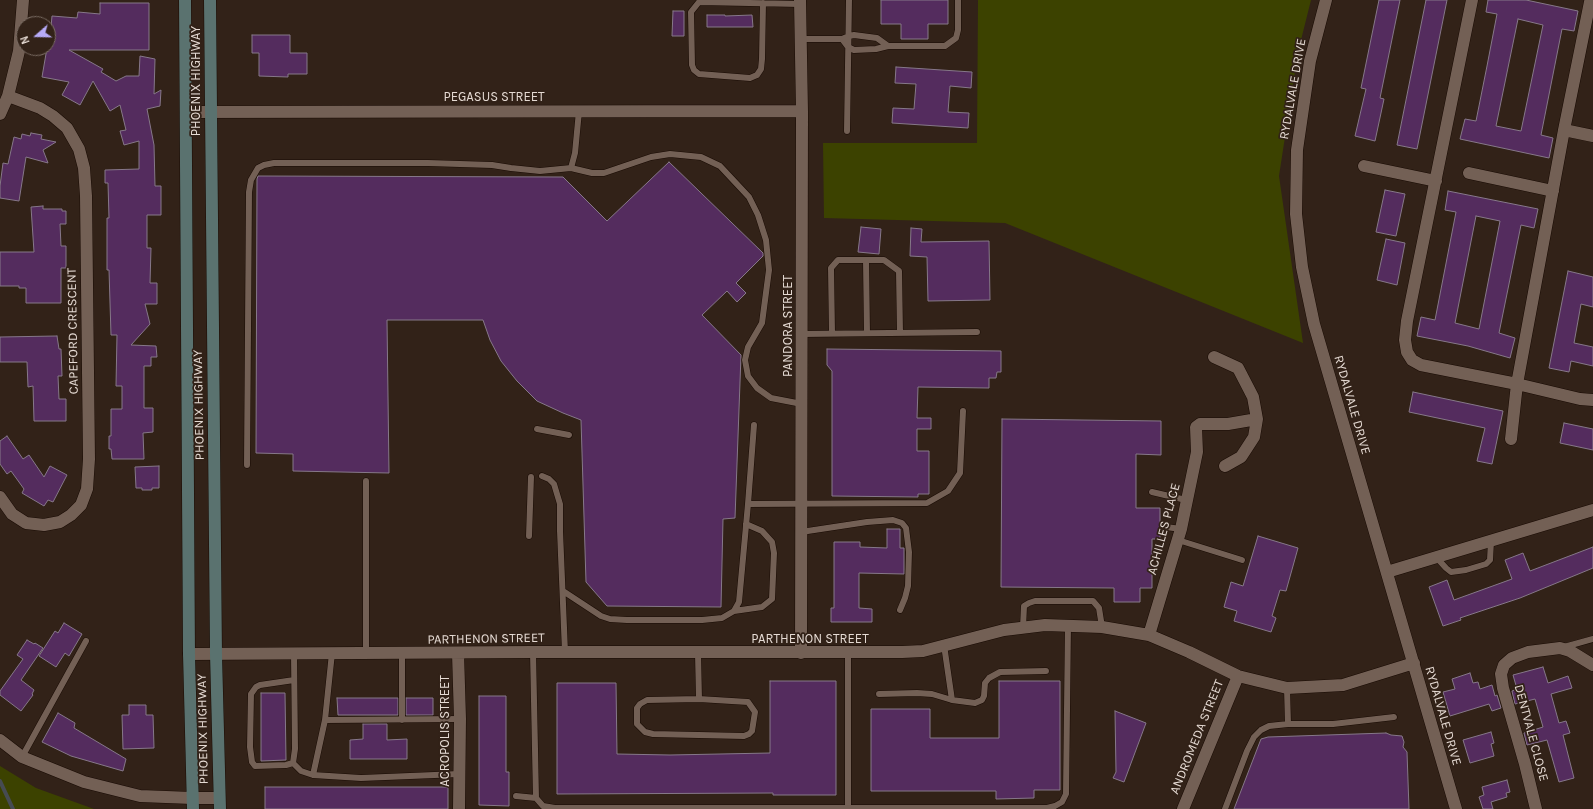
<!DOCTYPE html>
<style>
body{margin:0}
#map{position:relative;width:1593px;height:809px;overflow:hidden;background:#322218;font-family:Karla,sans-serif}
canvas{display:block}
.north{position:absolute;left:16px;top:16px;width:40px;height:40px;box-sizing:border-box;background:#322218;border:1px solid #7a6c63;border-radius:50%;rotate:250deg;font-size:11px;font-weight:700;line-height:16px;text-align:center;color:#e6dbd4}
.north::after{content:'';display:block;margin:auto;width:14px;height:18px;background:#b7abf8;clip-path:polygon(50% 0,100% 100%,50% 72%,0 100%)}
</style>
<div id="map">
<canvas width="1593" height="809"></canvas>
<div class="north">N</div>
</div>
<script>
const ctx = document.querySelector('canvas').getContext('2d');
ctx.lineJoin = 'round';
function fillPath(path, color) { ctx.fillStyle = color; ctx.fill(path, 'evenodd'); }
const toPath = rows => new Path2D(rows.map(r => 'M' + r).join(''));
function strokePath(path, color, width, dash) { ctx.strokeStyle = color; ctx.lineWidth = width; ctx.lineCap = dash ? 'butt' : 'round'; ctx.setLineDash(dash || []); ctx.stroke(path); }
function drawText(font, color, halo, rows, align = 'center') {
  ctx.font = font + ' Karla,sans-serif'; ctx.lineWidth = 3.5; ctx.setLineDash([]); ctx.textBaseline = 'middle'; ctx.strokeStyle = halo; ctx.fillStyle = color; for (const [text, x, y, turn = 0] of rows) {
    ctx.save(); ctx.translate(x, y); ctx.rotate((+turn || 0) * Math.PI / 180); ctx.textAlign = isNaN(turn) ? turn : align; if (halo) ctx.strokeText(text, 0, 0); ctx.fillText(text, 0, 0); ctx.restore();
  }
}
fillPath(toPath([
 [978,0,1311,0,1298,52,1279,176,1303,343,1005,223,824,218,823,143,977,143],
 [0,766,36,788,94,809,0,809]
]), '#3c4200');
strokePath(toPath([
 [0,781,13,809]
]), '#464b52', 4);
const building = toPath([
 [881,0,948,0,948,24,928,24,928,39,901,39,901,24,881,24,881,0],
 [1379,0,1400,0,1380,98,1384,99,1375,141,1355,136,1366,89,1361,88,1379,0],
 [1426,0,1447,0,1417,149,1397,145,1426,0],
 [1488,0,1526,0,1578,11,1574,31,1562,29,1541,135,1553,138,1549,158,1460,139,1465,119,1476,121,1487,66,1497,14,1486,12,1488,0],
 [1518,19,1543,25,1521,131,1496,126,1518,19],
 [100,3,149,3,149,50,69,50,103,69,101,72,116,81,126,76,139,76,140,56,155,59,154,94,161,90,160,106,147,109,154,145,155,186,161,186,161,215,147,215,147,248,151,248,150,283,157,283,157,304,145,304,150,324,131,345,156,346,157,357,151,357,151,366,144,366,144,408,153,408,153,432,143,433,144,459,112,459,111,449,109,449,109,436,111,436,111,409,122,409,122,386,116,386,117,335,111,335,109,270,107,270,107,218,109,218,108,183,105,183,105,170,139,169,139,141,124,145,120,131,126,130,120,105,110,111,93,81,80,105,62,95,69,82,42,77,47,48,49,49,52,16,77,18,78,12,100,14,100,3],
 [673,11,684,11,684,36,672,36,673,11],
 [707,15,725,15,725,16,752,15,753,27,707,27,707,15],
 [252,35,290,35,290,53,307,53,307,74,288,74,288,77,259,76,259,53,252,53,252,35],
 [896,67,972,72,971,88,950,86,948,112,969,113,968,128,892,123,893,108,914,109,916,84,895,83,896,67],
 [31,133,42,135,41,139,56,142,43,150,48,163,26,157,19,201,0,198,0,186,3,163,8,164,14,137,21,139,22,134,30,136,31,133],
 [669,162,763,253,763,256,736,283,746,293,737,302,727,291,702,315,741,355,735,518,723,519,721,607,607,606,586,582,581,420,563,413,537,401,517,381,501,361,490,340,483,320,387,320,389,473,293,471,293,454,256,453,257,179,258,176,563,177,607,221,669,162],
 [1385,190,1405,194,1396,236,1376,232,1385,190],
 [1448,191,1538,209,1534,228,1521,225,1499,333,1515,338,1510,358,1468,346,1417,336,1421,317,1435,320,1456,212,1445,210,1448,191],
 [1476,216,1500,221,1479,329,1455,323,1476,216],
 [43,206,43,209,62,209,62,211,66,211,66,224,60,224,61,246,66,246,66,268,61,268,61,303,26,303,26,288,19,288,19,286,0,286,0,252,34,252,31,207,43,206],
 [861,227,881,229,879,254,858,252,861,227],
 [911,228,922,229,921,242,989,241,990,300,928,301,927,257,910,256,911,228],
 [1386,239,1405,243,1397,285,1377,280,1386,239],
 [1568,271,1593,277,1593,307,1581,304,1574,343,1593,347,1593,366,1571,361,1569,372,1549,368,1568,271],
 [57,336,59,349,61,349,62,376,58,376,59,399,66,399,66,421,34,421,33,386,28,387,27,362,0,362,0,337,57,336],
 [827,349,1001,351,1001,372,997,372,996,378,989,378,989,388,918,387,917,418,931,418,931,429,917,429,917,451,929,451,929,494,918,494,918,497,832,496,832,371,827,365,827,349],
 [1413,392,1503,411,1492,464,1477,461,1485,428,1409,412,1413,392],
 [1002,419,1161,421,1161,455,1136,454,1136,508,1160,508,1160,539,1152,539,1152,588,1140,588,1140,602,1114,602,1114,588,1001,587,1002,419],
 [1564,423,1593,429,1593,450,1560,443,1564,423],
 [7,436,23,459,29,455,44,477,50,466,67,475,53,502,48,500,44,506,22,493,24,489,11,471,7,474,0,464,0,441,7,436],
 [159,466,159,488,152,488,152,490,142,490,142,488,136,488,135,467,159,466],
 [887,529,900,529,900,548,904,548,904,574,859,573,859,608,872,609,872,622,831,622,831,608,834,608,834,542,860,542,860,547,887,548,887,529],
 [1258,536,1298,548,1286,591,1280,590,1272,616,1276,618,1271,632,1234,621,1237,611,1224,607,1231,582,1243,586,1258,536],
 [1593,547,1593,568,1520,598,1460,618,1461,620,1443,626,1429,587,1447,580,1454,600,1512,579,1505,560,1523,553,1530,571,1593,547],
 [64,623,82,634,69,656,65,653,56,667,39,656,55,631,58,633,64,623],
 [27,640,34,644,35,643,43,648,21,680,34,690,32,694,33,695,21,711,0,695,0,691,23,659,17,655,27,640],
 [1543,667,1548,683,1568,676,1572,688,1551,694,1559,723,1566,721,1570,733,1563,735,1574,778,1559,782,1547,740,1527,745,1524,733,1543,727,1535,699,1515,704,1512,691,1517,689,1513,675,1543,667],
 [1470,673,1473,683,1478,682,1480,689,1492,685,1495,696,1497,695,1501,708,1492,711,1489,704,1450,716,1443,692,1455,689,1452,679,1470,673],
 [770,681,836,681,836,795,773,795,773,793,557,794,557,683,616,683,617,754,670,755,770,753,770,681],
 [999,681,1060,681,1060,790,1034,790,1034,798,996,799,996,791,871,791,871,709,930,709,930,738,999,738,999,681],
 [261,693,285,693,286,760,261,761,261,693],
 [479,696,506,696,506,772,509,772,509,806,479,805,479,696],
 [337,698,398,698,398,715,338,715,337,698],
 [406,698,433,698,433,715,406,715,406,698],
 [129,705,146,705,146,715,153,715,154,748,123,749,122,715,129,715,129,705],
 [1115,711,1146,723,1124,782,1113,778,1116,772,1115,711],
 [58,713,75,723,74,728,126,759,123,771,71,756,42,742,58,713],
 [363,724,387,724,387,740,407,739,407,759,350,759,350,740,363,739,363,724],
 [1491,732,1494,743,1491,744,1494,756,1470,763,1463,740,1491,732],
 [1386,733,1391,735,1402,736,1404,742,1403,747,1407,752,1409,809,1234,809,1261,739,1268,737,1386,733],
 [1507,780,1510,792,1506,793,1507,797,1491,802,1493,809,1483,809,1479,797,1484,795,1482,787,1507,780],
 [265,787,448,787,448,809,265,809,265,787]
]);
fillPath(building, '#542c5e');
strokePath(building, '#867889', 1);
const service = toPath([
 [763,3,762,59,761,69,757,75,750,78,699,74,694,70,692,65,691,12,699,2,800,4],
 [801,39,842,39,849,36,854,35,877,38,888,46],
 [842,39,848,47,854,50,876,49,888,46,945,46,956,38,958,30,958,0],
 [847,131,849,0],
 [571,168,592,173,604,173,651,157,670,154,701,157,720,166,749,197,758,215,766,240,769,270,762,323,748,347,745,360,748,376,757,388,771,398,802,404],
 [866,260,867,333],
 [832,333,831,268,838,260,884,260,899,271,900,333],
 [802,334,977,332],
 [537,429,569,435],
 [247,465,249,192,251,180,258,168,264,165,274,163,428,163,492,165,511,168,540,171,571,168,575,153,579,111],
 [542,476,549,479,554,484,560,504,560,531,565,652],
 [366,481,366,654],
 [1152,492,1186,500],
 [748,504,754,425],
 [1166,527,1181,529],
 [801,532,867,522,893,520,902,523,906,528,909,552,908,586,905,598,900,610],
 [529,536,531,477],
 [1178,540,1242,560],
 [1436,557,1446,568,1451,572,1466,570,1486,564,1490,560,1491,541],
 [563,591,601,616,610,619,627,620,702,620,722,618,734,611,739,602,748,504,927,503,948,491,960,473,963,411],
 [734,611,762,607,772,599,774,553,772,542,762,531,746,524],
 [1023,628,1024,606,1029,603,1035,601,1093,601,1099,608,1102,627],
 [944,645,952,700],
 [1564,647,1593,639],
 [533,652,536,798,543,806,555,808,848,808,848,653],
 [332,653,325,720,460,719],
 [698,653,699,699],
 [402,654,402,720],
 [294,680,260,685,256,687,251,694,250,747,252,762,255,766,286,765,293,763,295,749,294,653],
 [879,694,917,693,932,694,952,700,975,703,982,700,984,696,985,683,989,678,1000,672,1046,671],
 [699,699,748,702,755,712,752,731,749,734,744,736,653,734,645,732,637,724,637,708,640,704,647,700,699,699],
 [1288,724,1333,724,1394,717],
 [22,757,86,641],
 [293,763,301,771,313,775,361,778,459,774],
 [313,775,325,720],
 [516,796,536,798],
 [848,808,1047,808,1055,806,1062,802,1066,794,1068,625],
 [1225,809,1247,751,1254,737,1261,730,1269,726,1288,724,1287,688]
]);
const minor = toPath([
 [800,0,802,111,801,653],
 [1326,0,1310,61,1297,150,1296,214,1302,267,1314,324,1456,809],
 [1472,0,1407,321,1405,340,1407,352,1412,360,1421,365,1517,384,1580,399,1593,400],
 [186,112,802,111],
 [0,114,8,96,19,51,23,0],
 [1564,130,1593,136],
 [1364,166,1436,181],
 [1469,173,1553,191],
 [1214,357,1238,368,1253,397,1257,419,1254,437,1241,457,1225,466],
 [1511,439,1517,384,1564,130,1590,2],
 [0,497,12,514,26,523,44,525,60,522,71,515,81,505,87,489,89,459,86,196,84,168,79,149,67,128,53,116,40,108,8,96],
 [1387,572,1593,510],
 [1149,635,1181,529,1197,452,1196,427,1200,424,1228,424,1257,419],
 [458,653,460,719,459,809],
 [189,654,533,652,902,652,923,651,1004,630,1045,625,1102,627,1149,635,1189,652,1238,676,1287,688,1343,685,1414,663],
 [0,740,22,757,84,782,140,796,192,798,219,798],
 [1183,809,1238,676],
 [1536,809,1525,764,1503,688,1501,674,1504,665,1512,658,1528,652,1560,648,1570,651,1593,665]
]);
const secondary = toPath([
 [185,0,189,654,193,809],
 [210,0,216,654,220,809]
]);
strokePath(service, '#190b04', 7);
strokePath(minor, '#190b04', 13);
strokePath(secondary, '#190b04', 13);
strokePath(service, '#736055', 6);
strokePath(minor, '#736055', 12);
strokePath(secondary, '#5a726f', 12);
drawText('13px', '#e6dbd4', '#322218', [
 ["PHOENIX HIGHWAY",196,81,-90],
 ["RYDALVALE DRIVE",1293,89,-80],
 ["PEGASUS STREET",494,97],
 ["PANDORA STREET",788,326,-90],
 ["CAPEFORD CRESCENT",73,331,-91],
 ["PHOENIX HIGHWAY",199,405,-91],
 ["RYDALVALE DRIVE",1352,405,74],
 ["ACHILLES PLACE",1164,529,-75],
 ["PARTHENON STREET",486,639,-1],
 ["PARTHENON STREET",810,639],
 ["RYDALVALE DRIVE",1443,716,74],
 ["PHOENIX HIGHWAY",203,729,-91],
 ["ACROPOLIS STREET",445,731,-90],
 ["DENTVALE CLOSE",1531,733,75],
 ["ANDROMEDA STREET",1197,737,-68]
]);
</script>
